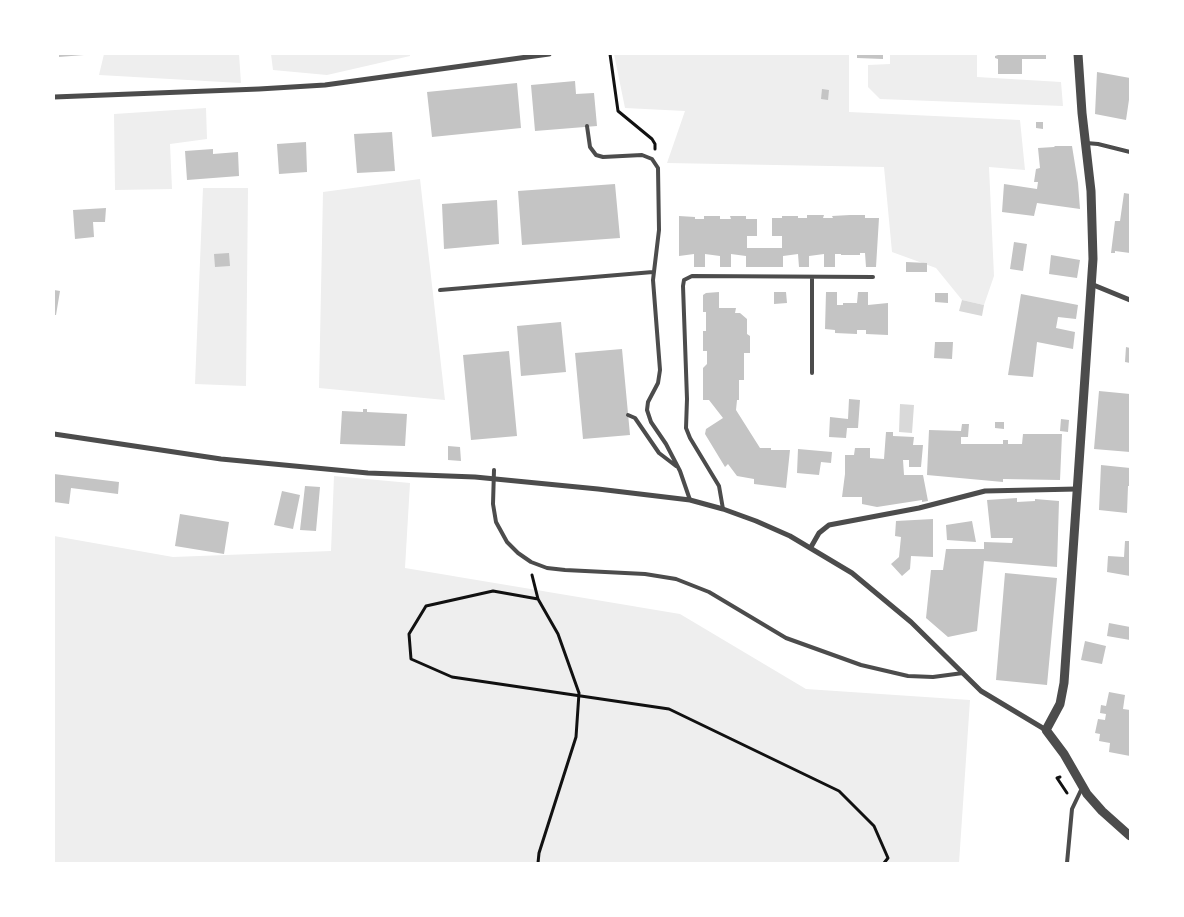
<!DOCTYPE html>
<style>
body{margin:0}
#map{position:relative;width:1184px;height:917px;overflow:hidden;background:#fff;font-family:Helvetica,sans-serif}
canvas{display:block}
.frame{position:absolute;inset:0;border:55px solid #fff;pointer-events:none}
</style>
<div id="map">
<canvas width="1184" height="917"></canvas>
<div class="frame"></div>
</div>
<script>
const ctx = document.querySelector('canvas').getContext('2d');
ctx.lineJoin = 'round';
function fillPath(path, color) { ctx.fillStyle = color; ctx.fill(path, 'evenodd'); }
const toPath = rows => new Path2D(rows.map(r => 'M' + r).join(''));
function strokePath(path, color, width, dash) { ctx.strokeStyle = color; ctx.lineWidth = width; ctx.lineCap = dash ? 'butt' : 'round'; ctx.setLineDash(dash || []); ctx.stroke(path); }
fillPath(toPath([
 [104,54,239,54,241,83,99,75],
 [271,54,410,54,410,56,327,75,273,70],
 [614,54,849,54,849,112,1020,120,1025,170,989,167,994,276,984,305,962,300,936,268,892,252,884,167,667,163,685,111,625,108],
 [890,54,977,54,977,77,1061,82,1063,106,880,99,868,87,868,65,890,64],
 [206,108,207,139,170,144,172,189,115,190,114,114],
 [420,179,445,400,319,388,323,192],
 [203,188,248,188,246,386,195,384],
 [334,476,410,483,405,568,680,614,806,689,970,700,959,863,54,863,54,536,173,557,331,551]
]), '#eee');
fillPath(toPath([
 [962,300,984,305,982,316,959,311],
 [900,404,914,405,912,433,899,432]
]), '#d9d9d9');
fillPath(toPath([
 [59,54,84,54,84,55,59,57],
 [857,54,883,54,883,59,857,58],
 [999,54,1046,54,1046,59,1022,59,1022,74,998,74,998,59,995,58,995,56,998,55],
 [1097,72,1130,78,1130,93,1126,120,1095,114],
 [575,81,576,94,594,93,597,126,535,131,531,85],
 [517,83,521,128,432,137,427,92],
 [822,89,829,90,828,100,821,99],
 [1036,122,1043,122,1043,129,1036,128],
 [392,132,395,171,357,173,354,134],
 [306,142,307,172,279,174,277,144],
 [1055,146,1072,146,1078,183,1080,209,1037,203,1034,216,1002,212,1004,184,1037,189,1038,182,1034,182,1036,169,1040,168,1038,148,1054,147],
 [213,149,213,154,238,152,239,176,187,180,185,151],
 [615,184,620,238,522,245,518,191],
 [1124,193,1130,194,1130,253,1115,251,1115,253,1111,253,1115,221,1120,221],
 [497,200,499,244,444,249,442,204],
 [106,208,105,222,93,222,94,237,75,239,73,210],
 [807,215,824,215,823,218,833,218,832,216,850,215,865,215,865,218,879,218,876,267,866,267,865,253,860,253,860,255,841,255,841,254,835,254,835,267,824,267,824,254,809,256,809,267,799,267,798,254,783,256,783,267,746,267,746,256,731,254,731,267,720,267,720,256,705,254,705,267,694,267,694,254,679,256,679,216,695,217,695,219,704,219,704,216,720,216,720,219,731,219,730,216,746,216,746,219,757,219,757,236,747,236,747,248,782,248,782,236,772,236,772,218,782,218,782,216,798,216,798,218,807,218],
 [1014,242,1027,244,1023,271,1010,269],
 [229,253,230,266,215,267,214,254],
 [1051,255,1080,260,1077,278,1049,274],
 [906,262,927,263,927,272,906,272],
 [54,290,60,291,56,315,54,315],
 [719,292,719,308,736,308,735,313,740,313,747,319,747,334,750,336,750,353,744,353,744,380,739,380,739,400,737,400,736,410,760,448,771,448,771,450,790,450,786,488,754,484,754,479,737,476,728,464,725,467,705,434,706,429,723,418,709,400,703,400,703,368,707,364,707,351,703,351,703,331,706,331,706,312,703,312,703,295,706,293],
 [774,292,786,292,787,303,774,304],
 [826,292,837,292,837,305,843,305,843,303,857,303,858,292,868,292,868,305,888,303,888,335,866,334,866,330,857,330,857,334,835,333,835,330,825,329],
 [935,293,948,293,948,303,935,302],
 [1021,294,1078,305,1076,319,1058,317,1056,328,1075,332,1073,349,1037,342,1033,377,1008,375],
 [561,322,566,372,521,376,517,326],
 [935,342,953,342,952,359,934,358],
 [1126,347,1130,348,1130,363,1125,362],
 [622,349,630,435,583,439,575,353],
 [509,351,517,436,471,440,463,355],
 [1099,391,1130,394,1130,452,1094,449],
 [849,399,860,400,858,428,847,428,846,438,829,437,830,417,848,419],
 [363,409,367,409,367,412,407,414,405,446,340,444,342,411,363,412],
 [1061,419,1069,420,1068,432,1060,431],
 [995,422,1004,422,1004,429,995,428],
 [962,424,969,424,968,437,961,437,961,444,1003,444,1003,440,1008,440,1008,444,1022,444,1023,434,1062,434,1060,480,1003,479,1003,482,927,475,929,430,961,431],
 [886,432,893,432,893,436,914,437,913,445,923,445,921,467,909,467,909,460,903,460,904,475,923,475,928,501,922,502,922,500,877,507,862,504,862,497,842,497,845,474,845,455,854,455,855,448,870,448,870,458,884,459],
 [448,446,460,447,461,461,448,460],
 [798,449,832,452,831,463,821,462,819,475,797,473],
 [1101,465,1130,468,1130,486,1128,486,1127,513,1099,510],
 [54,474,119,482,118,494,71,488,69,504,54,502],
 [305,486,320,487,316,531,300,530],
 [282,491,300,495,293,529,274,525],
 [1017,498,1017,502,1035,501,1035,499,1059,501,1057,567,984,561,977,631,948,637,926,618,931,570,943,570,946,549,984,549,984,542,1012,543,1013,538,991,538,987,500],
 [180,514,229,522,224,554,175,546],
 [933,519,933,557,911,556,910,569,902,576,891,564,899,557,901,537,895,536,896,521],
 [972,521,976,542,947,540,946,525],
 [1125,541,1130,541,1130,576,1107,572,1108,556,1124,557],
 [1005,573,1057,578,1047,685,996,680],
 [1109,623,1130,627,1130,640,1107,636],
 [1085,641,1106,646,1102,664,1081,660],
 [1109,692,1125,695,1123,709,1130,710,1129,743,1130,743,1130,756,1109,752,1110,743,1099,741,1100,734,1095,733,1098,719,1105,720,1106,714,1100,713,1101,705,1106,706]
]), '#c4c4c4');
strokePath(toPath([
 [610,54,618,111,652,139,655,144,655,149],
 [532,575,538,599,558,634,579,693,576,737,539,853,538,863],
 [538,599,493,591,426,606,409,634,411,659,452,677,669,709,839,791,874,826,888,858,884,863],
 [1060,777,1057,778,1067,793]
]), '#111', 3);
strokePath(toPath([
 [587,126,590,147,596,155,603,157,642,155,652,159,658,168,659,230,653,280,660,370,658,383,648,402,647,410,651,422,666,444,680,471,690,500],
 [1086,143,1098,144,1130,152],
 [812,277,812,373],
 [440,290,653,272],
 [628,415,635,418,659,453,676,466],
 [494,470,493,504,496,522,507,542,518,553,531,562,547,568,565,570,645,574,676,579,709,592,786,638,861,665,908,676,933,677,963,673],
 [723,509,719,486,690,438,686,428,687,399,683,286,684,280,692,276,873,277],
 [1067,863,1072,809,1082,788]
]), '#4c4c4c', 4);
strokePath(toPath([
 [54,97,259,89,325,85,549,54],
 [1091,284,1130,300],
 [54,434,221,459,368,473,475,477,598,489,690,500,723,509,756,521,790,536,852,573,911,622,981,691,1046,730],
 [811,547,819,533,829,525,919,508,985,491,1077,489]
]), '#4c4c4c', 5);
strokePath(toPath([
 [1078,54,1082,113,1091,191,1093,259,1064,683,1060,704,1046,730,1064,754,1087,794,1102,811,1130,836]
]), '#4c4c4c', 9);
</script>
